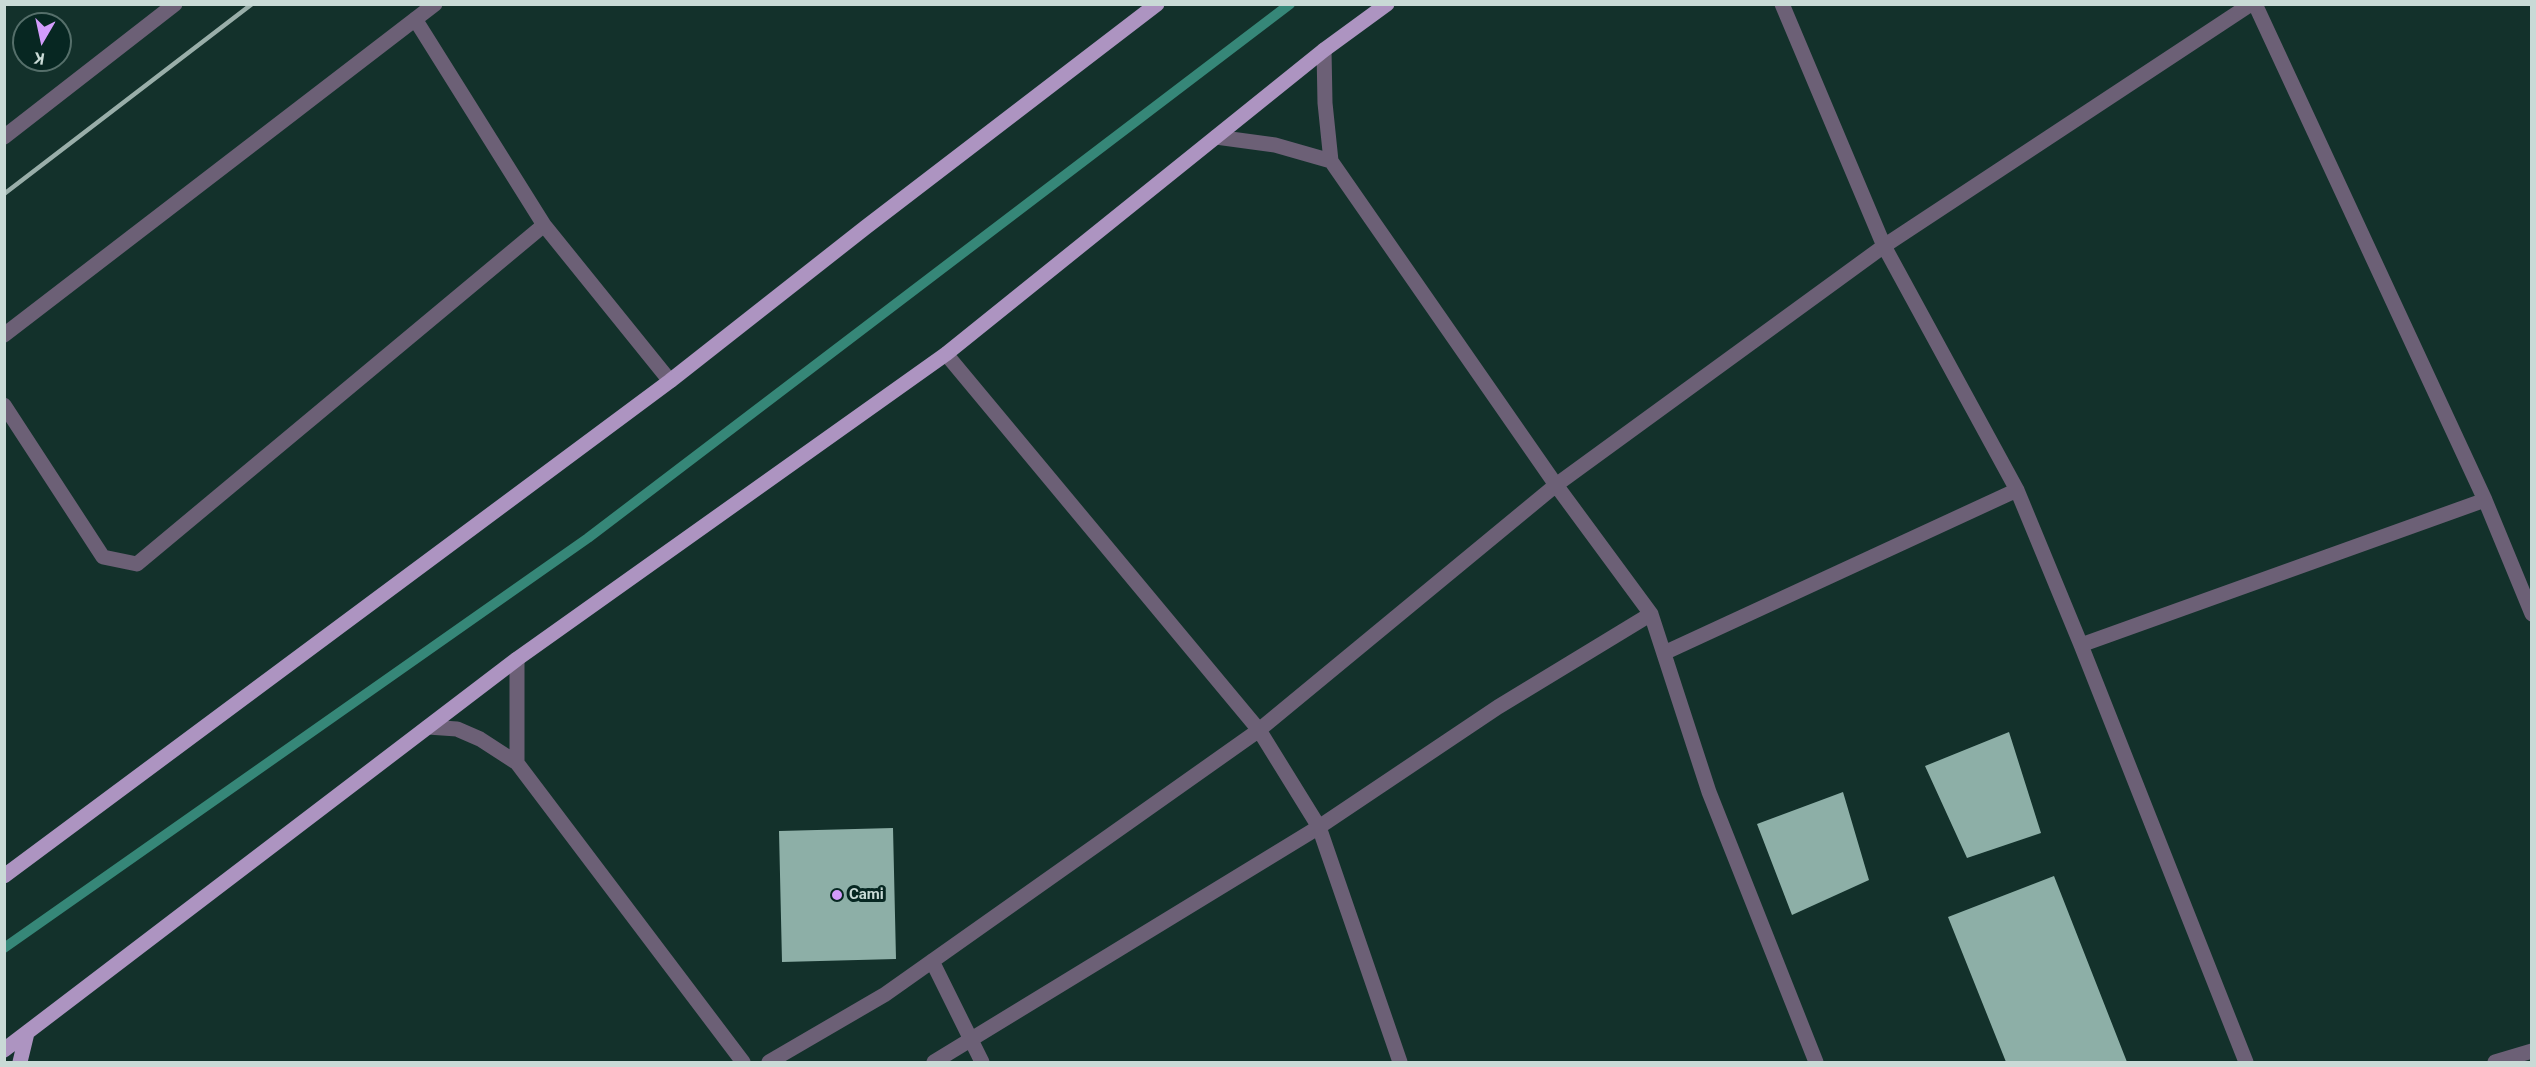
<!DOCTYPE html>
<style>
body{margin:0}
#map{position:relative;width:2536px;height:1067px;overflow:hidden;background:#13312b;font-family:Roboto,sans-serif}
canvas{display:block}
.frame{position:absolute;inset:0;border:6px solid #c9dad6;pointer-events:none}
.north{position:absolute;left:12px;top:12px;width:60px;height:60px;box-sizing:border-box;background:#072722;border:2px solid #556f6a;border-radius:50%;rotate:189deg;font-size:16px;font-weight:700;line-height:24px;text-align:center;color:#c9dad6}
.north::after{content:'';display:block;margin:auto;width:21px;height:27px;background:#d39cfc;clip-path:polygon(50% 0,100% 100%,50% 72%,0 100%)}
</style>
<div id="map">
<canvas width="2536" height="1067"></canvas>
<div class="frame"></div>
<div class="north">K</div>
</div>
<script>
const ctx = document.querySelector('canvas').getContext('2d');
ctx.lineJoin = 'round';
const toPath = rows => new Path2D(rows.map(r => 'M' + r).join(''));
function strokePath(path, color, width, dash) { ctx.strokeStyle = color; ctx.lineWidth = width; ctx.lineCap = dash ? 'butt' : 'round'; ctx.setLineDash(dash || []); ctx.stroke(path); }
function fillPath(path, color) { ctx.fillStyle = color; ctx.fill(path, 'evenodd'); }
function drawText(font, color, halo, rows, align = 'center') {
  ctx.font = font + ' Roboto,sans-serif'; ctx.lineWidth = 6; ctx.setLineDash([]); ctx.textBaseline = 'middle'; ctx.strokeStyle = halo; ctx.fillStyle = color; for (const [text, x, y, turn = 0] of rows) {
    ctx.save(); ctx.translate(x, y); ctx.rotate((+turn || 0) * Math.PI / 180); ctx.textAlign = isNaN(turn) ? turn : align; if (halo) ctx.strokeText(text, 0, 0); ctx.fillText(text, 0, 0); ctx.restore();
  }
}
strokePath(toPath([
 [4,948,588,538,1290,4]
]), '#368778', 10);
fillPath(toPath([
 [2009,732,2041,833,1967,858,1925,766],
 [1843,792,1869,880,1792,915,1757,824],
 [893,828,896,959,782,962,779,831],
 [2054,876,2127,1062,2006,1062,1948,917]
]), '#8dafa7');
strokePath(toPath([
 [1782,4,1884,246,2017,490,2081,645,2246,1062],
 [2255,4,2485,500,2532,614],
 [415,19,544,225,670,381],
 [1324,50,1325,103,1331,161,1556,485,1651,614,1709,792,1816,1062],
 [4,137,175,4],
 [1216,137,1275,145,1331,161],
 [4,335,435,4],
 [946,354,1259,730,1319,827,1400,1062],
 [4,405,103,557,137,564,544,225],
 [2081,645,2485,500],
 [1664,653,2017,490],
 [517,659,517,763],
 [428,727,457,729,480,739,517,763,743,1062],
 [932,961,982,1062],
 [769,1062,884,995,1259,730,1556,485,1884,246,2251,4],
 [934,1062,1319,827,1498,707,1651,614],
 [2495,1062,2532,1051]
]), '#6c6076', 15);
strokePath(toPath([
 [4,876,670,381,866,227,1157,4],
 [4,1050,517,659,946,354,1324,50,1387,4],
 [20,1062,27,1033]
]), '#ad94c1', 15);
strokePath(toPath([
 [4,194,252,4]
]), '#99aea9', 4.5);
for (const [x, y, r, color] of [
 [837,895,6,"#d39cfc"]
]) { const dot = new Path2D(); dot.arc(x, y, r, 0, 2 * Math.PI); ctx.fillStyle = color; ctx.fill(dot); strokePath(dot, '#072722', 2); }
drawText('bold 15px', '#c9dad6', '#072722', [
 ["Cami",849,895]
], 'left');
</script>
